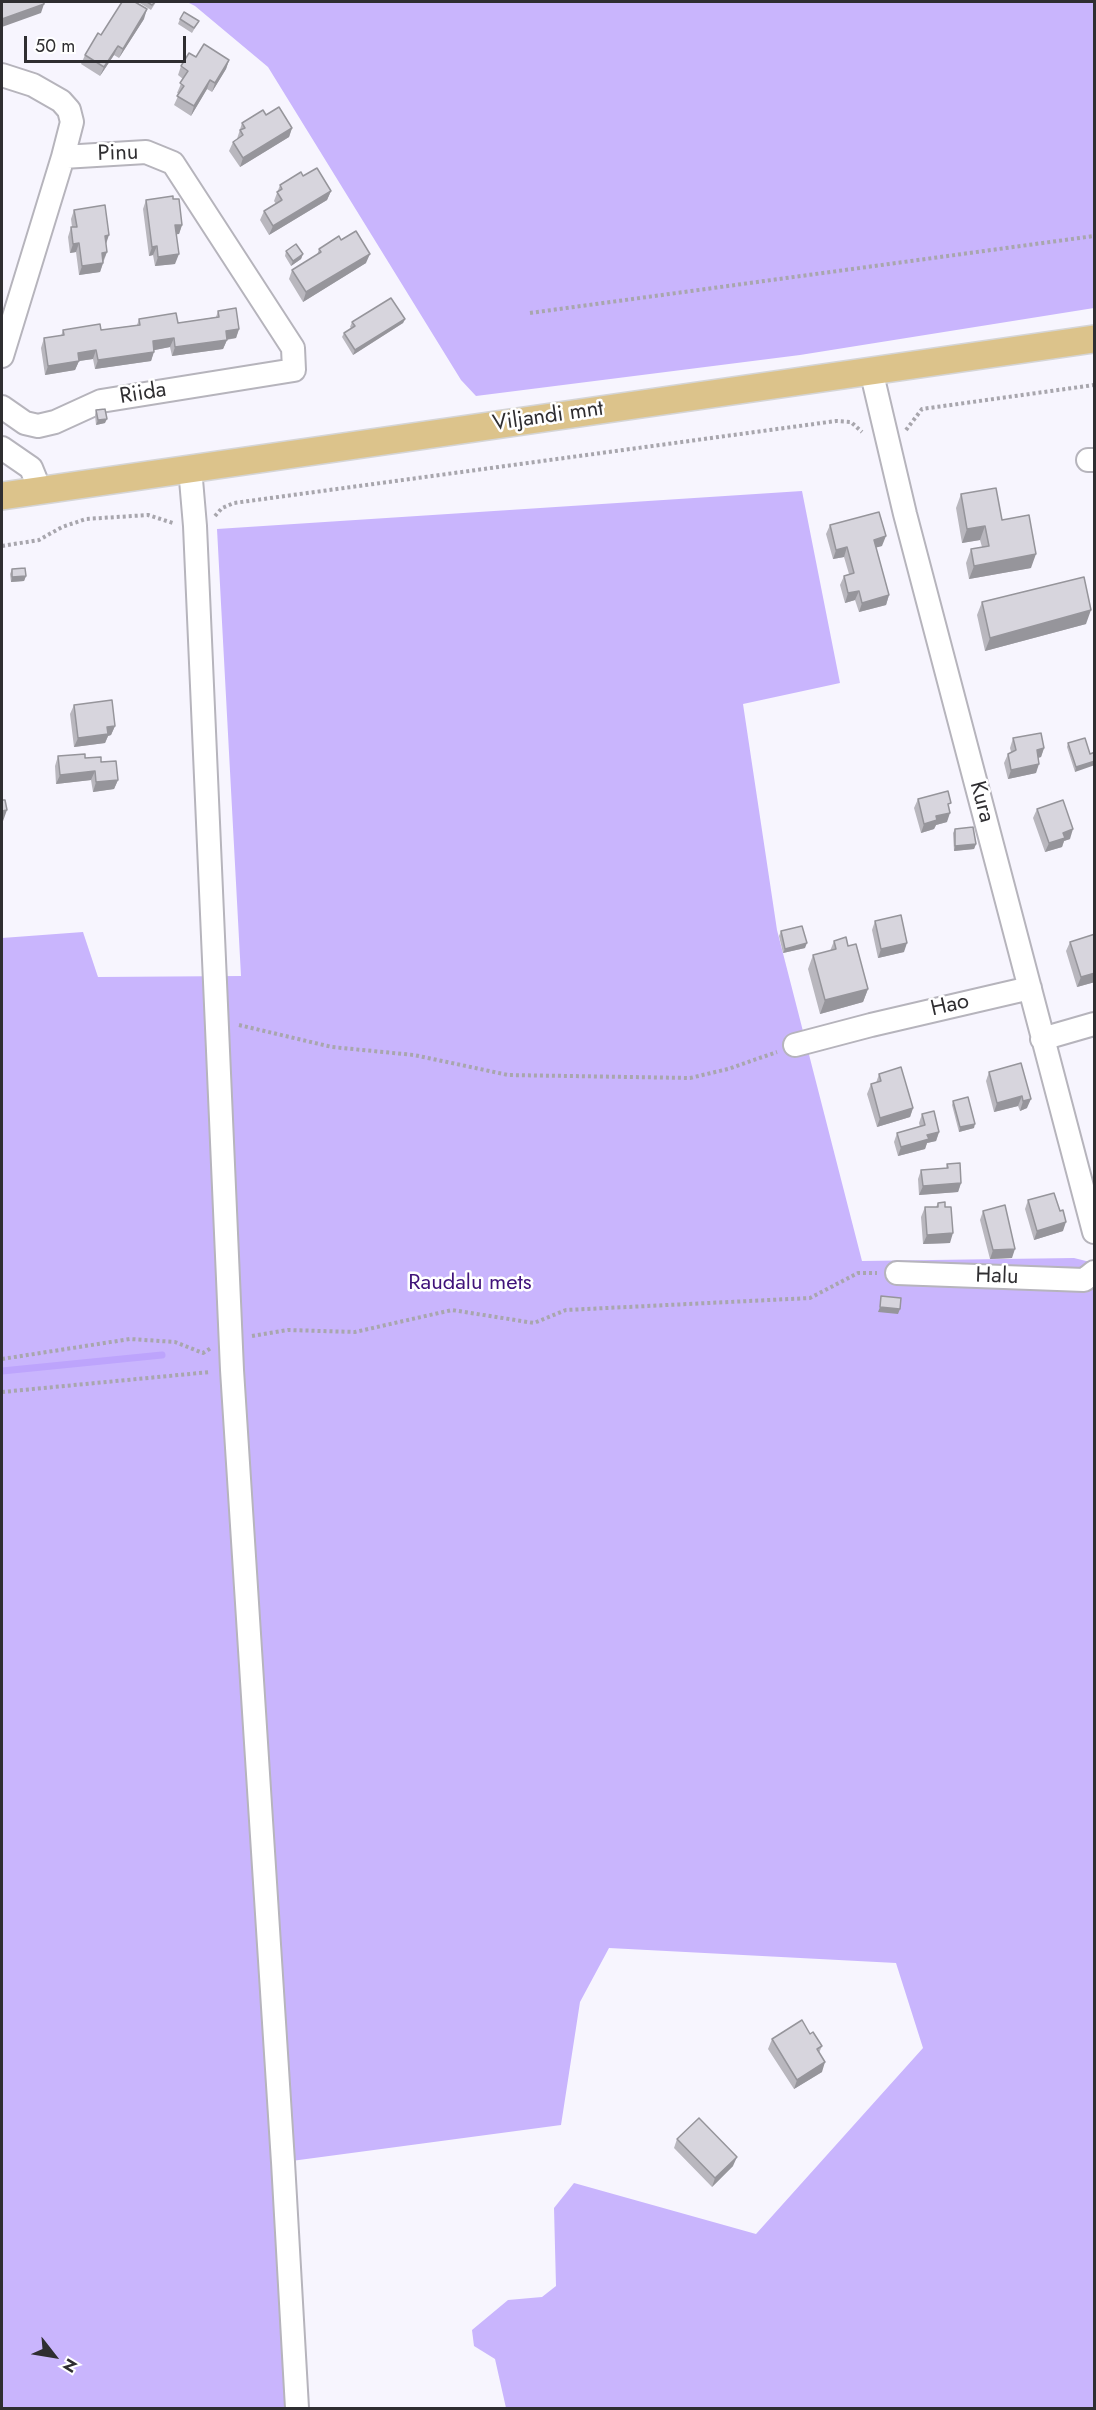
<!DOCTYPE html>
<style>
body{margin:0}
#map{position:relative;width:1096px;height:2410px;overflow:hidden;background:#f7f5fe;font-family:Jost,sans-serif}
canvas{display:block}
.frame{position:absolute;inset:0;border:3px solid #2f2e31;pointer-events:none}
.north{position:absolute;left:24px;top:2326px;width:60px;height:60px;-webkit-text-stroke:4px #fff;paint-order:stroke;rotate:121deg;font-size:16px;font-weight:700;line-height:24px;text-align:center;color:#2f2e31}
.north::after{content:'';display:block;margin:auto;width:21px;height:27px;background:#2f2e31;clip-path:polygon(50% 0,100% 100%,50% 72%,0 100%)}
.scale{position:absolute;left:24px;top:36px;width:162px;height:27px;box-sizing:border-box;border:3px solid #2f2e31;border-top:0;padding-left:8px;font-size:18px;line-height:21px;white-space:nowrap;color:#2f2e31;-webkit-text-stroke:4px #fff;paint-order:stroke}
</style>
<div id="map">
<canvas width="1096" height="2410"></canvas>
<div class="frame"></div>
<div class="north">N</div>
<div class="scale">50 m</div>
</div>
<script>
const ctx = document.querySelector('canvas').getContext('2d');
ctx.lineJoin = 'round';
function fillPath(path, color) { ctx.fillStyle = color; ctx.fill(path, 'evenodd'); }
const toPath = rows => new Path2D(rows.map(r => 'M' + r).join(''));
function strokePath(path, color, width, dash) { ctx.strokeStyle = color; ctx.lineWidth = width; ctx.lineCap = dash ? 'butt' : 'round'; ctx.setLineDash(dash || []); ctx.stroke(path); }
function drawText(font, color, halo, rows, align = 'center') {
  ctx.font = font + ' Jost,sans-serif'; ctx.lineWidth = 5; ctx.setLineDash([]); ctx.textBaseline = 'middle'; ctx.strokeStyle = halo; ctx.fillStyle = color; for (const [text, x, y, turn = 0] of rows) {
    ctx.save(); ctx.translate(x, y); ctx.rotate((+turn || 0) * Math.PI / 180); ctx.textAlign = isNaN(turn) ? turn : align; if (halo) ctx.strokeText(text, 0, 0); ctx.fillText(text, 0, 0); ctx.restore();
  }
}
fillPath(toPath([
 [187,2,1094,2,1094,308,800,355,476,396,461,380,268,67,195,6],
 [802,491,840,683,743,704,777,930,862,1261,1074,1258,1094,1263,1094,2408,506,2408,495,2359,474,2346,472,2330,508,2300,542,2297,556,2286,554,2208,574,2183,756,2234,923,2048,896,1963,609,1948,580,2002,561,2125,284,2162,297,2408,2,2408,2,938,83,932,98,977,241,976,217,529]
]), '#c9b5fd');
strokePath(toPath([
 [2,1371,162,1355]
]), '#bda4fc', 7);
const minor = toPath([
 [2,75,33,85,61,101,69,110,72,122,63,157],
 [2,356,63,157,146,152,173,163,293,348,294,370,101,401,55,422,38,426,25,423,2,407],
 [871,370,905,514,1094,1232],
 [2,448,31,468,40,490],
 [1088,460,1094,460],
 [190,468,195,526,232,1370,283,2162,297,2408],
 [1042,1039,1094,1024],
 [795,1045,871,1025,1030,988],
 [897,1273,1084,1280,1094,1272]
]);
const major = toPath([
 [2,496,1094,339]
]);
strokePath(minor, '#b6b4bc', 26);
strokePath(major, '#d5d5d6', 30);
strokePath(toPath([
 [530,313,1094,236],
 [906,430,922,409,1094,385],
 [215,516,222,508,234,503,836,421,851,422,862,432],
 [2,546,39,540,62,527,86,519,148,515,173,523],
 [239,1025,332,1047,414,1055,508,1075,690,1078,728,1069,777,1052],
 [252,1336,288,1330,355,1332,452,1310,534,1323,566,1310,810,1298,858,1273,877,1273],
 [2,1359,130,1339,175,1342,203,1353,211,1348],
 [2,1392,210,1372]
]), '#a8a6ad', 4, [3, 3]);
strokePath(minor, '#fff', 22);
strokePath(major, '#dcc38b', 27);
fillPath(toPath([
 [138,2,156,2,151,10],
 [144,19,119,58,114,55,100,76,81,64,85,55,101,35],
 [180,19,199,21,192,33,178,24],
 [196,57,229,60,226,69,212,92,207,89,191,116,174,105,179,94,177,93,183,79,178,75,181,66],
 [266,115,292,128,289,137,240,167,229,151,233,142,237,139,242,123],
 [303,176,331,191,327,200,269,235,260,220,264,211,276,204,274,201,280,185],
 [173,199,182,225,179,234,176,234,175,264,155,266,153,255,149,256,143,209,146,200],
 [74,210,106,244,107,252,100,272,79,275,76,252,70,253,68,237,71,227,72,227,71,219],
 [341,240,366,263,303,302,289,279,292,270,317,255,319,249],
 [286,251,303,254,301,259,291,266,285,256],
 [218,311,239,329,236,338,227,340,223,349,172,356,170,347,154,350,151,361,95,369,93,359,79,361,75,370,45,375,41,348,44,338,61,336,63,330,101,330,137,325,139,319,178,323,216,317],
 [405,319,403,323,353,355,342,337,344,333,351,328,350,327,352,322],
 [96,410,105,423,96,425,95,415],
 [961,494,1002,520,1031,568,969,579,966,563,971,549,982,547,980,540,962,543,956,508],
 [830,525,882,546,876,547,889,595,886,605,859,612,855,600,845,603,840,585,844,576,849,574,844,557,833,559,826,534],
 [12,569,26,576,24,581,11,582,10,574],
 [982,602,1086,624,985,651,977,615],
 [74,705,115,726,111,735,108,736,105,743,74,747,70,714],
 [1013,738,1044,748,1041,757,1038,758,1036,773,1008,779,1004,763,1008,754,1011,752,1010,748],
 [1068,743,1090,754,1075,772,1067,747],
 [58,756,85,758,101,762,118,780,114,789,93,792,91,780,56,784,55,766],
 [918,799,947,822,936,825,934,829,921,833,914,808],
 [1037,809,1070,839,1064,841,1062,847,1045,852,1033,818],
 [955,829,976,844,974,849,954,851,953,833],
 [875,921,904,952,878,958,872,930],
 [781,931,805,948,783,953,779,936],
 [834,941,848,946,868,989,863,1002,820,1014,808,969,813,955,830,951],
 [1070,942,1095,982,1077,987,1066,951],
 [1021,1063,1027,1108,1020,1111,1018,1106,994,1112,986,1081,989,1072],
 [879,1074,913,1108,910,1117,877,1127,867,1094,871,1084,876,1083],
 [953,1101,974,1128,959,1132,952,1105],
 [922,1114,939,1132,936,1141,927,1143,925,1149,898,1156,894,1142,897,1133,920,1127,919,1123],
 [947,1164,961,1183,958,1192,919,1195,918,1179,921,1170,946,1168],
 [1028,1200,1063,1231,1034,1240,1025,1209],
 [938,1203,950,1243,923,1244,921,1217,925,1207,936,1207],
 [983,1211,1012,1258,990,1259,980,1220],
 [810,2034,822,2046,819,2053,822,2072,794,2089,768,2049,772,2039],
 [677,2139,733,2166,712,2187,674,2148]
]), '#b9b7be');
fillPath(toPath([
 [44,4,41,13,2,27,2,19],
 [147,9,144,19,119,58,123,49],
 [118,46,114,55,100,76,104,67],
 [229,60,226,69,212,92,215,83],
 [210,80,207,89,191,116,194,106],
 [292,128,289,137,240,167,243,158],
 [331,191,327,200,269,235,273,226],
 [175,225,182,225,179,234,172,235],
 [109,235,106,244,105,236],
 [79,243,76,252,70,253,73,244],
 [157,246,153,255,149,256,152,247],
 [107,252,103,261,98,262,102,253],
 [179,254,175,264,155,266,158,257],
 [303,254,301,259,291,266,293,261],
 [370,254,366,263,303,302,306,292],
 [103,263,100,272,79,275,82,266],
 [405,319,403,323,353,355,355,350],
 [239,329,236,338,222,340,226,331],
 [174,338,170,347,150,351,153,341],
 [227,340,223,349,172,356,175,347],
 [96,350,93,359,79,361,75,370,45,375,48,366,78,353],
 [154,352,151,361,95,369,98,360],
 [107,419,105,423,96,425,98,420],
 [985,526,980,540,962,543,967,529],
 [886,536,882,546,871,549,874,540],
 [847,547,844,557,833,559,836,550],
 [1036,554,1031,568,969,579,974,566],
 [26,576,24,581,11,582,12,577],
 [859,591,855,600,845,603,848,593],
 [889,595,886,605,859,612,862,603],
 [1091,610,1086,624,985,651,990,638],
 [115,726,111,735,108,736,105,743,74,747,78,738,107,727],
 [1044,748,1041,757,1033,759,1037,750],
 [1095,761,1095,765,1075,772,1076,767],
 [1039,764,1036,773,1008,779,1011,770],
 [95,771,91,780,56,784,60,775],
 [118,780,114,789,93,792,96,782],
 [7,810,2,824,2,811],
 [950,813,947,822,936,825,934,829,921,833,924,824,936,816],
 [1073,829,1070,839,1064,841,1062,847,1045,852,1049,843,1063,833],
 [976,844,974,849,954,851,955,846],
 [807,943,805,948,783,953,785,949],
 [907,943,904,952,878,958,881,949],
 [1095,973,1095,982,1077,987,1081,977],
 [868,989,863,1002,820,1014,825,1000],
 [1022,1096,1018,1106,994,1112,997,1103],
 [1031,1099,1027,1108,1020,1111,1023,1101],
 [913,1108,910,1117,877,1127,880,1118],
 [975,1124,974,1128,959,1132,960,1127],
 [939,1132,936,1141,927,1143,925,1149,898,1156,901,1147,927,1135],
 [961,1183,958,1192,919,1195,923,1186],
 [1066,1222,1063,1231,1034,1240,1037,1231],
 [953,1233,950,1243,923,1244,927,1235],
 [1015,1249,1012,1258,990,1259,993,1250],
 [880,1307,900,1309,898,1314,878,1312],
 [825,2062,822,2072,794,2089,797,2080],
 [737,2157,733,2166,712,2187,715,2178]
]), '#96959b');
const building = toPath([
 [2,2,44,2,44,4,2,19,2,2],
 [122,2,135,2,147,9,123,49,118,46,104,67,85,55,98,33,101,35,122,2],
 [147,2,155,2,152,5,147,2],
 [184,12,199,21,194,28,180,19,184,12],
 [204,44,229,60,215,83,210,80,194,106,177,96,184,86,180,83,188,71,181,66,189,53,196,57,204,44],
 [279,107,292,128,243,158,233,142,243,135,240,130,245,128,242,123,263,110,266,115,279,107],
 [317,168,331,191,273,226,264,211,282,200,277,192,282,189,280,185,301,172,303,176,317,168],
 [173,196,173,199,179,199,182,225,175,225,179,254,158,257,157,246,152,247,146,200,173,196],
 [105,205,109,235,105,236,107,252,102,253,103,263,82,266,79,243,73,244,71,227,77,227,74,210,105,205],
 [356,231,370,254,306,292,292,270,321,252,319,249,339,236,341,240,356,231],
 [296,244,303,254,293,261,286,251,296,244],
 [391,298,405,319,355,350,344,333,355,326,352,322,391,298],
 [236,308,239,329,226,331,227,340,175,347,174,338,153,341,154,352,98,360,96,350,78,353,79,361,48,366,44,338,64,335,63,330,100,324,101,330,140,325,139,319,176,313,178,323,219,317,218,311,236,308],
 [105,409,107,419,98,420,96,410,105,409],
 [996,488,1002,520,1029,515,1036,554,974,566,971,549,989,546,985,526,967,529,961,494,996,488],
 [879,512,886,536,874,540,889,595,862,603,859,591,848,593,844,576,854,573,847,547,836,550,830,525,879,512],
 [25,568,26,576,12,577,12,569,25,568],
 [1084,577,1091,610,990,638,982,602,1084,577],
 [112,700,115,726,107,727,108,734,78,738,74,705,112,700],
 [1041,733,1044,748,1037,750,1039,764,1011,770,1008,754,1016,750,1013,738,1041,733],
 [1085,738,1090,754,1095,752,1095,761,1076,767,1068,743,1085,738],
 [85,754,85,758,101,757,101,762,116,761,118,780,96,782,95,771,60,775,58,756,85,754],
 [948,791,951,803,948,804,950,813,936,816,937,820,924,824,918,799,948,791],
 [2,800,5,800,7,810,2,811,2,800],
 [1063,800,1073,829,1063,833,1065,838,1049,843,1037,809,1063,800],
 [973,827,976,844,955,846,955,829,973,827],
 [901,915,907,943,881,949,875,921,901,915],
 [802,926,807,943,785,949,781,931,802,926],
 [1095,934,1095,973,1081,977,1070,942,1095,934],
 [846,937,848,946,856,944,868,989,825,1000,813,955,836,949,834,941,846,937],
 [1021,1063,1031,1099,1023,1101,1022,1096,997,1103,989,1072,1021,1063],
 [901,1067,913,1108,880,1118,871,1084,881,1081,879,1074,901,1067],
 [968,1097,975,1124,960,1127,953,1101,968,1097],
 [934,1111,939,1132,927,1135,929,1139,901,1147,897,1133,925,1125,922,1114,934,1111],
 [960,1163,961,1183,923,1186,921,1170,948,1168,947,1164,960,1163],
 [1054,1193,1060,1211,1063,1210,1066,1222,1037,1231,1028,1200,1054,1193],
 [945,1202,945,1207,951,1207,953,1233,927,1235,925,1207,938,1207,938,1203,945,1202],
 [1005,1205,1015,1249,993,1250,983,1211,1005,1205],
 [881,1296,901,1298,900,1309,880,1307,881,1296],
 [802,2020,810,2034,813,2032,822,2046,817,2049,825,2062,797,2080,772,2039,802,2020],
 [699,2118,737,2157,715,2178,677,2139,699,2118]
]);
fillPath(building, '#d7d5dd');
strokePath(building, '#96959b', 1.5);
drawText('22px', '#2f2e31', '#fff', [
 ["Pinu",118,154,-2],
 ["Riida",143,394,-9],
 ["Viljandi mnt",548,417,-8],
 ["Kura",981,802,75],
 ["Hao",950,1006,-13],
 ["Halu",997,1277,2]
]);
drawText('22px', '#40137a', '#fff', [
 ["Raudalu mets",470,1284]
]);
</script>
